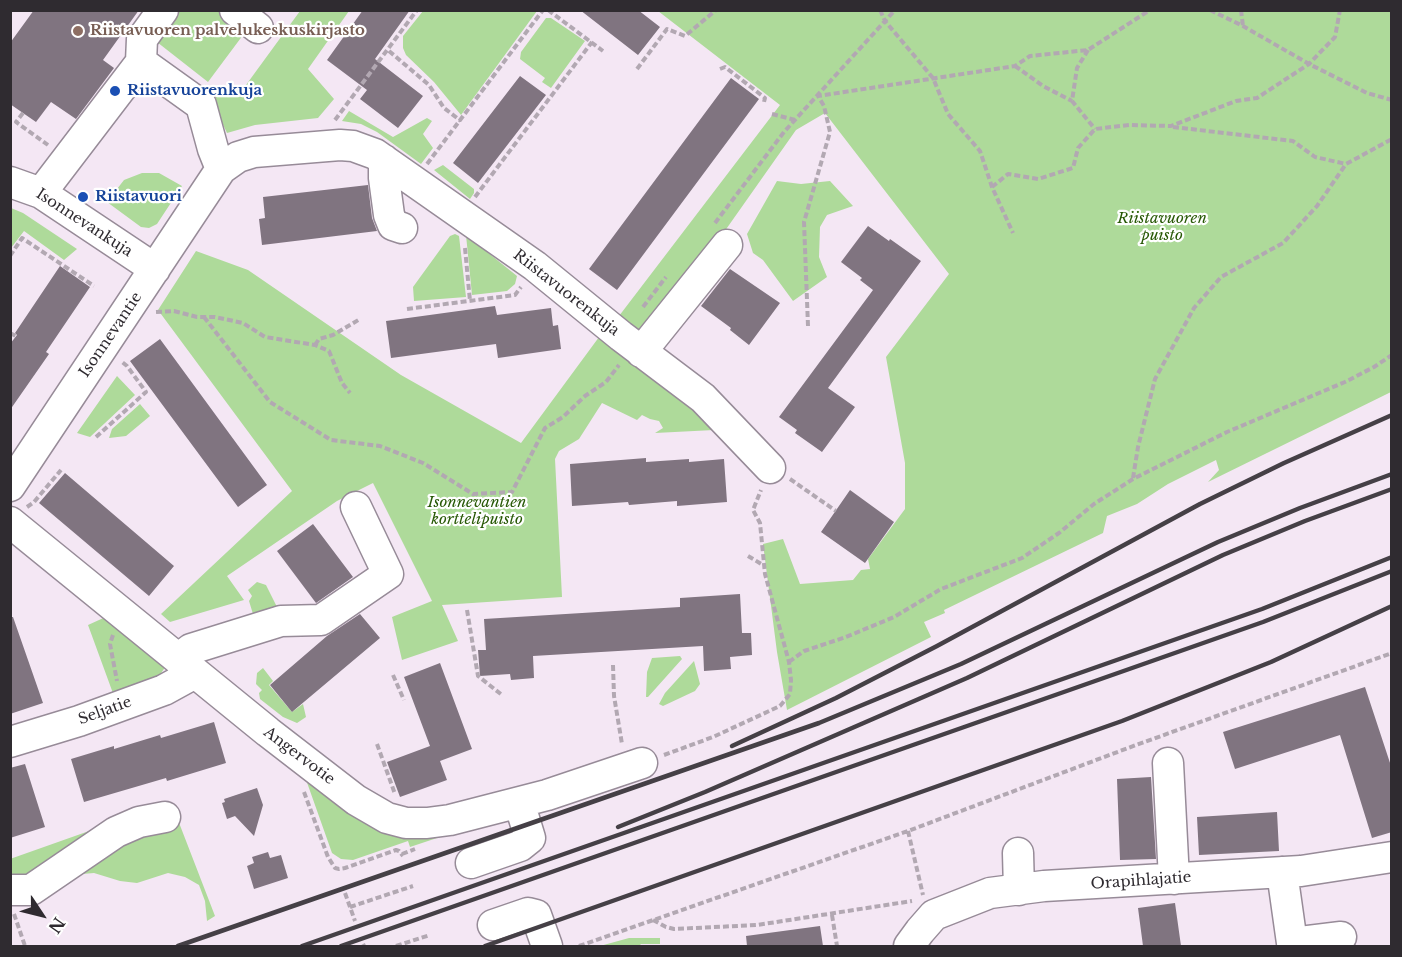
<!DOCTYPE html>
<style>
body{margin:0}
#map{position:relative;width:1402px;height:957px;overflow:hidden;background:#f4e7f4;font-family:"Libre Baskerville",serif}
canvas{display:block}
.frame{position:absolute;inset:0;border:12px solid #2f2b30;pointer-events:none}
.north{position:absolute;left:12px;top:885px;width:60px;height:60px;-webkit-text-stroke:4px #fff;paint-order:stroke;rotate:125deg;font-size:16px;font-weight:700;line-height:24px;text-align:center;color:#2f2b30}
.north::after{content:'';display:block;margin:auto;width:21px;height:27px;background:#2f2b30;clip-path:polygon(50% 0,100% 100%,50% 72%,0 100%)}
</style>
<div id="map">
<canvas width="1402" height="957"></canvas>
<div class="frame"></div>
<div class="north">N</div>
</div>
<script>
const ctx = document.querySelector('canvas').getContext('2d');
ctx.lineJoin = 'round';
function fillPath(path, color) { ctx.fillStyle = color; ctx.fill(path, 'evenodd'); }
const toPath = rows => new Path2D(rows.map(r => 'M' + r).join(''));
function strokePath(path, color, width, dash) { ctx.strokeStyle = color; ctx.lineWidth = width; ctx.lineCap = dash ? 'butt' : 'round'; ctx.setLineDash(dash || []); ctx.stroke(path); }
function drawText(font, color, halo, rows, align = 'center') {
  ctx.font = font + ' "Libre Baskerville",serif'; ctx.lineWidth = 4.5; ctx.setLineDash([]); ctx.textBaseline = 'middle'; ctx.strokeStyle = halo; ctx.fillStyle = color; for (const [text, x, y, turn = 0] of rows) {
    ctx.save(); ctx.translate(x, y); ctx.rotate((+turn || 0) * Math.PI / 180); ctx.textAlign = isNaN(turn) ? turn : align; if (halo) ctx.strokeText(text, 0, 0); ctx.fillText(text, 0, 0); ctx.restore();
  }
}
fillPath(toPath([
 [169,11,227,11,249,27,208,82,148,35],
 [300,11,349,11,308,69,334,99,318,118,255,125,227,133,217,112,215,94,246,85],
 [423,11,423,10,537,11,461,115,434,82,406,55,403,48,403,36],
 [658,11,1391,11,1391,392,1208,482,1219,470,1216,460,1168,484,1137,504,1107,516,1103,533,944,610,945,613,924,622,931,637,787,710,777,652,763,544,783,539,800,584,853,580,861,570,870,569,868,559,905,509,905,463,886,357,949,274,825,113,796,130,722,235,646,337,619,316,780,105],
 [546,18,551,18,585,41,551,88,542,82,545,78,520,59,521,52],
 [349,111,393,137,427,118,432,121,423,134,433,148,421,164,377,132,361,124,342,121],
 [443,165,474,189,474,193,470,199,434,170],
 [142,173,159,173,182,186,157,224,149,228,141,227,107,202,124,180],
 [777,181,801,184,830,181,853,206,827,215,820,227,819,257,827,277,793,301,763,260,753,253,747,234],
 [11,208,23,213,77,249,64,260,24,231,11,248],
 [455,234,459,236,466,297,414,301,413,287,450,236],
 [466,235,517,276,515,284,507,291,472,295],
 [196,251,248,270,401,375,521,443,602,333,646,366,714,430,655,433,663,428,659,421,650,419,642,415,637,420,602,403,579,439,559,451,555,459,562,597,442,605,458,641,402,660,392,617,432,601,373,483,337,501,227,576,244,600,170,622,161,614,292,491,158,310],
 [117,376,135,395,90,437,77,433],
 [140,404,150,416,126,436,109,438,112,429],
 [257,582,266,585,280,613,259,619,253,614,249,601,252,596,248,590],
 [110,615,168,663,155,682,114,696,88,625],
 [680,656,682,659,648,697,646,697,647,672,652,658],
 [694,661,700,684,695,691,663,706,659,704,665,693],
 [263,668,273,681,269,685,292,712,303,704,306,717,297,723,283,717,260,699,259,693,262,690,256,684,257,673],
 [304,774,446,831,440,837,410,847,408,841,353,860,341,859,332,853],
 [171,802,215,916,207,921,205,901,199,885,185,877,168,873,137,883,120,881,94,873,11,880,10,859],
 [629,938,660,938,660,944,641,944,639,946,600,946]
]), '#aeda9a');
fillPath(toPath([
 [34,10,139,10,103,60,114,68,76,119,51,102,36,122,10,104,10,43],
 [363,10,410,10,375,59,423,96,398,128,360,99,367,90,327,60],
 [580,10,638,10,660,27,638,55],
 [520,76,546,95,478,183,453,163],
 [731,78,759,99,617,290,589,269],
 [368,185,372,218,377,231,262,245,259,219,265,218,263,197],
 [868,226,889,241,890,239,921,261,828,388,855,407,822,452,795,433,797,430,779,417,873,290,860,280,862,278,841,262],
 [60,266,90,287,46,352,49,354,10,410,10,344,17,335,15,333],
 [730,269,780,303,749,345,730,330,731,328,701,306],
 [495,306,497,315,551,308,553,326,558,325,561,349,498,358,496,344,391,358,386,321],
 [160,339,267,485,238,507,130,361],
 [646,458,646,462,689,459,689,462,724,459,727,502,677,506,677,501,629,505,628,502,572,506,570,464],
 [65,473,174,566,149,596,39,503],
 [850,490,894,522,865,563,821,532],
 [313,524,353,577,316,603,277,551],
 [740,594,742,633,751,633,752,655,730,657,731,669,704,671,703,646,533,656,534,678,511,680,510,674,480,676,478,650,486,650,484,619,680,607,680,598],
 [360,614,380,638,292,712,270,685,327,636],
 [10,617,13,617,43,703,10,714],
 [440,663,472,749,440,761,447,780,400,797,387,762,430,746,404,677],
 [1365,687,1392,769,1392,832,1372,838,1340,735,1235,769,1223,732],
 [214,722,226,763,167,781,166,778,84,802,71,759,114,746,114,749,160,735,161,738],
 [25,764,45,827,10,838,10,768],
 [1151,777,1156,859,1120,860,1117,779],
 [257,788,263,805,254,836,235,816,227,819,222,803,225,802,224,799],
 [1277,812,1279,851,1199,855,1197,817],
 [268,852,270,858,281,855,288,878,254,889,247,866,254,863,252,857],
 [1175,903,1181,946,1143,946,1138,908],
 [820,926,823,946,747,946,746,936]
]), '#807480');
const minor = toPath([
 [235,10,258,28],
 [141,62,142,39,163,10],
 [384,160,384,178,389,215,393,225,402,228],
 [10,182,41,193,155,269],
 [41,193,141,62,201,105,213,149,221,169],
 [641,352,727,245],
 [10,486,221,169,238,157,254,152,340,145,353,146,375,154,535,266,621,336,703,398,770,468],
 [10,522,268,732,356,800,387,818,406,823,427,823,450,820,547,795,642,763],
 [178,659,191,649,281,621,321,620,388,574,356,507],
 [10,742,79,721,164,690,195,673],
 [1168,763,1174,879],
 [1018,853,1019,890],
 [471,863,520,846,530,838,523,815,517,803],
 [1282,872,1292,943,1341,937],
 [10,890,31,890,116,832,139,822,165,817],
 [493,925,528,913,536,915,547,946],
 [909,946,920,931,934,915,990,893,1044,886,1301,871,1392,857]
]);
strokePath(minor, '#978b98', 33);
strokePath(toPath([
 [548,10,603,51],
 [880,10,885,21,933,78,948,114,980,151,992,187,1013,233],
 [1210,10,1243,26,1309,64,1367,93,1392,100],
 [1241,10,1243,26],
 [1088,50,1077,68,1072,101,1095,129],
 [389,51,429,85,444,108,461,121],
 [1015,66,1043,86,1072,101],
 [637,69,667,29,685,36,716,10],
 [720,69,725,67,765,98,764,102],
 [23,113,16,122,48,145],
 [772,114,795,120],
 [335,120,417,10],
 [1173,127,1293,141,1315,157,1346,164],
 [427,164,543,10],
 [992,187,1008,174,1038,179,1073,168,1078,148,1095,129,1129,125,1171,126,1236,101,1257,98,1309,64,1335,37,1340,10],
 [475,197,592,42],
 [715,223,784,132,895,10],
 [465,248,470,301],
 [10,256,22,238,94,286],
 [643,307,666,277],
 [407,309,515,295,521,287],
 [156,312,174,311,197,317,215,317,243,323,265,337,315,345,329,351,342,383,350,393],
 [204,317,270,402,331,440,380,446,423,463,473,494,512,492,545,428,563,417,585,396,606,382,619,365],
 [808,326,804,222,830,132,824,106,818,96,1015,66,1030,56,1088,50,1150,10],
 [10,333,16,336],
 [315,345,319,339,333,335,360,319],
 [96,437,146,392,127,366,122,362],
 [1133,478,1138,447,1155,379,1194,308,1221,277,1283,243,1317,206,1346,164,1392,139],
 [790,479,836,511],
 [27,507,34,502,61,470],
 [748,556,763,565],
 [467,610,478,676,502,695],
 [113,635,110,644,117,681],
 [789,662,804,651,846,637,894,617,941,589,1022,558,1059,533,1094,504,1133,479,1227,432,1345,382,1374,367,1392,355],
 [613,665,614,696,622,744],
 [393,675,404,700],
 [377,744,395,794],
 [664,755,713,737,780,706,790,694,791,680,789,662,765,574,760,523,753,510,761,490],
 [304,792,328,857,335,868,339,869,345,868,396,850,399,851,403,856],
 [908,831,923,895],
 [402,854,415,849],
 [345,893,355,921],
 [350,907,413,886],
 [14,914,25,946],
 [832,915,837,946],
 [653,920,666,927,674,929,757,925,912,901],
 [363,944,364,946],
 [396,946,430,935],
 [579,946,908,831,1136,745,1392,653]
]), '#b2a8b2', 4, [6, 3]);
strokePath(minor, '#fff', 30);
strokePath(toPath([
 [732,746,836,698,937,646,1200,504,1284,463,1392,415],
 [618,827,705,792,967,678,1223,555,1305,521,1392,489],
 [178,946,819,723,961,664,1218,542,1300,508,1392,474],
 [302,946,1262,609,1392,557],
 [341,946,1263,622,1392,571],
 [485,946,1122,721,1271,662,1392,606]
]), '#454046', 4.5);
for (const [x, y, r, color] of [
 [78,31,6,"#8d6e63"],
 [115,91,6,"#1a4fb4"],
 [83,197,6,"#1a4fb4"]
]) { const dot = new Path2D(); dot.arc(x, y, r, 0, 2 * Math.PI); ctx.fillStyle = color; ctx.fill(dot); strokePath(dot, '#fff', 2); }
drawText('bold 15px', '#785e54', '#fff', [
 ["Riistavuoren palvelukeskuskirjasto",90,31]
], 'left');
drawText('bold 15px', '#164399', '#fff', [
 ["Riistavuorenkuja",127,91],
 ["Riistavuori",95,197]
], 'left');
drawText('italic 15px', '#285906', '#fff', [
 ["Riistavuoren",1162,219],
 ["puisto",1162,236],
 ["Isonnevantien",477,503],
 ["korttelipuisto",477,520]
]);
drawText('15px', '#2f2b30', '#fff', [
 ["Isonnevankuja",84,223,33],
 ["Riistavuorenkuja",566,293,38],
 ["Isonnevantie",111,335,-56],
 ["Seljatie",105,711,-20],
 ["Angervotie",299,756,37],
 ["Orapihlajatie",1141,881,-4]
]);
</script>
